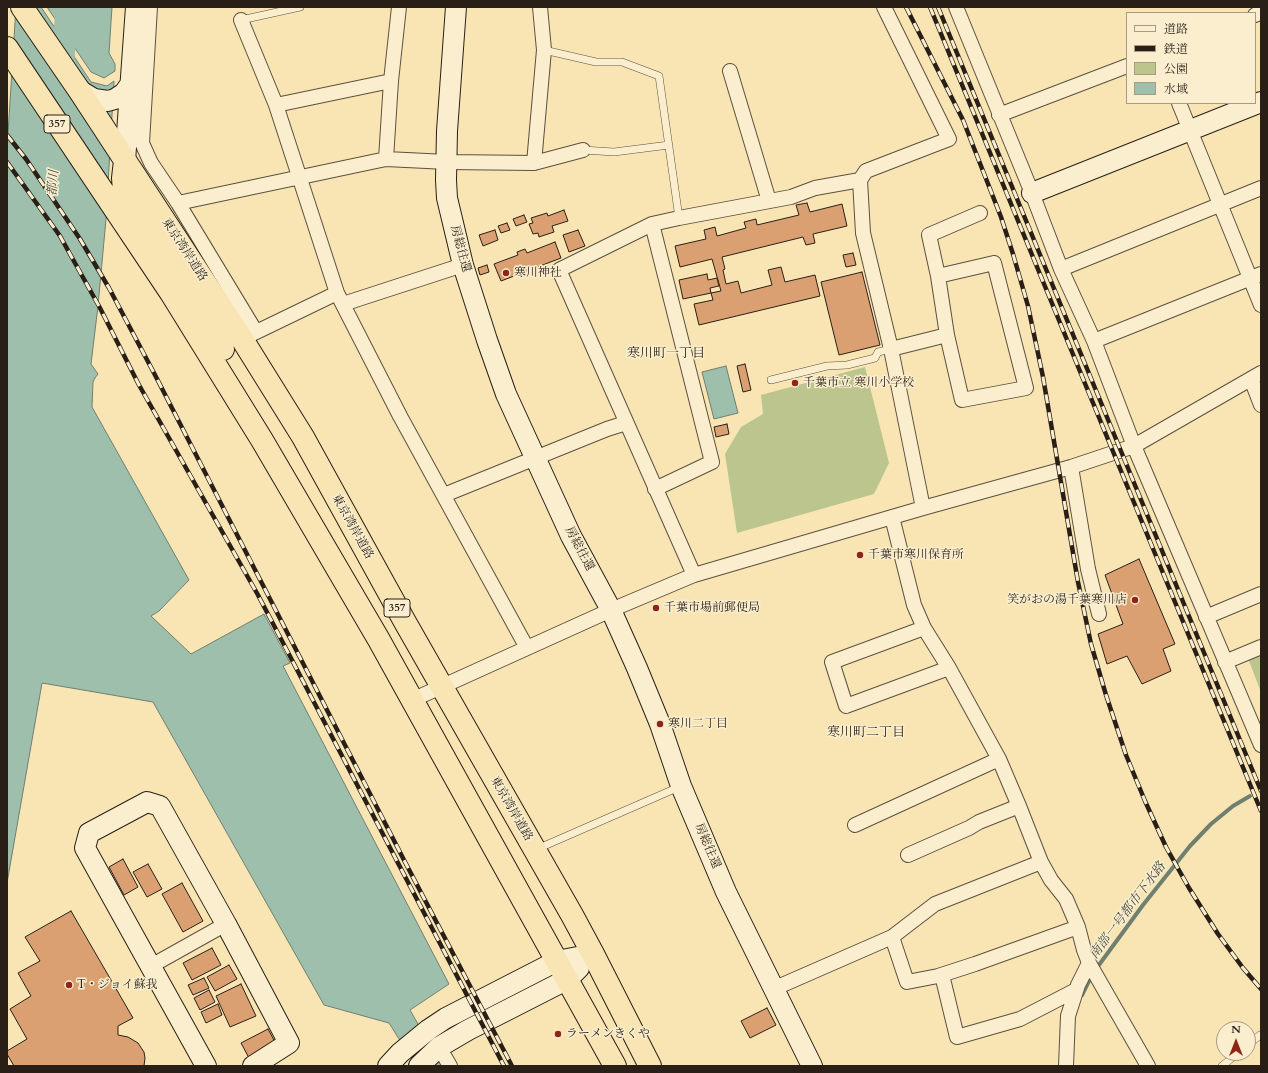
<!DOCTYPE html>
<meta charset="utf-8">
<style>
body{margin:0}
#map{position:relative;width:1268px;height:1073px;overflow:hidden;background:#f8e5b3;font-family:Cardo,"Noto Serif JP",serif}
canvas{display:block}
.frame{position:absolute;inset:0;border:8px solid #291f17;pointer-events:none}
.legend{position:absolute;left:1126px;top:12px;width:130px;height:92px;box-sizing:border-box;background:#faeece;border:1px solid #a69b85;margin:0;padding:5px 7px;list-style:none;font-size:12px;color:#291f17}
.legend li{display:flex;align-items:center;gap:8px;height:20px}
.legend b{width:20px;border:1px solid #a69b85}
.north{position:absolute;left:1216px;top:1021px;width:40px;height:40px;box-sizing:border-box;background:#faeece;border:1px solid #a69b85;border-radius:50%;rotate:0deg;font-size:11px;font-weight:700;line-height:16px;text-align:center;color:#291f17}
.north::after{content:'';display:block;margin:auto;width:14px;height:18px;background:#8f2418;clip-path:polygon(50% 0,100% 100%,50% 72%,0 100%)}
</style>
<div id="map">
<canvas width="1268" height="1073"></canvas>
<div class="frame"></div>
<ul class="legend">
<li><b style="height:5px;background:#faeece"></b>道路</li>
<li><b style="height:5px;background:#291f17"></b>鉄道</li>
<li><b style="height:11px;background:#bcc58e"></b>公園</li>
<li><b style="height:11px;background:#9dbfac"></b>水域</li>
</ul>
<div class="north">N</div>
</div>
<script>
const ctx = document.querySelector('canvas').getContext('2d');
ctx.lineJoin = 'round';
function fillPath(path, color) { ctx.fillStyle = color; ctx.fill(path, 'evenodd'); }
const toPath = rows => new Path2D(rows.map(r => 'M' + r).join(''));
function strokePath(path, color, width, dash) { ctx.strokeStyle = color; ctx.lineWidth = width; ctx.lineCap = dash ? 'butt' : 'round'; ctx.setLineDash(dash || []); ctx.stroke(path); }
function drawText(font, color, halo, rows, align = 'center') {
  ctx.font = font + ' Cardo,"Noto Serif JP",serif'; ctx.lineWidth = 3; ctx.setLineDash([]); ctx.textBaseline = 'middle'; ctx.strokeStyle = halo; ctx.fillStyle = color; for (const [text, x, y, turn = 0] of rows) {
    ctx.save(); ctx.translate(x, y); ctx.rotate((+turn || 0) * Math.PI / 180); ctx.textAlign = isNaN(turn) ? turn : align; if (halo) ctx.strokeText(text, 0, 0); ctx.fillText(text, 0, 0); ctx.restore();
  }
}
fillPath(toPath([
 [865,367,889,463,874,494,737,533,725,454,741,427,763,414,761,395],
 [1261,652,1261,692,1249,661,1249,657]
]), '#bcc58e');
const water = toPath([
 [16,7,41,7,91,82,107,86,114,81,106,219,98,306,91,364,98,374,95,378,93,382,92,407,189,580,159,611,151,616,191,654,264,614,290,663,283,666,449,984,410,1010,442,1066,416,1066,389,1023,324,1005,153,702,42,683,7,883,7,149,16,7],
 [47,7,112,7,109,53,115,64,115,71,104,78,91,72,47,7],
 [726,366,738,413,714,419,702,372,726,366]
]);
fillPath(water, '#9dbfac');
strokePath(water, '#6f7f70', 1);
strokePath(toPath([
 [1096,969,1143,905,1190,846,1211,824,1233,806,1250,796],
 [1082,995,1092,975]
]), '#6f7f70', 4);
strokePath(toPath([
 [62,73,67,7]
]), '#9dbfac', 23);
const building = toPath([
 [807,203,810,212,842,204,847,226,813,234,815,243,806,245,803,237,722,257,725,269,723,270,726,284,738,281,741,293,772,285,768,270,781,267,785,282,815,275,820,296,699,325,694,304,713,300,711,293,721,291,712,259,680,267,675,246,706,239,704,230,715,227,717,236,746,228,744,222,756,219,757,225,799,215,796,205,807,203],
 [564,210,568,221,552,226,554,232,539,237,538,233,533,234,529,224,533,223,531,218,547,213,548,216,564,210],
 [524,215,527,222,516,226,513,219,524,215],
 [507,223,510,230,501,233,498,226,507,223],
 [495,230,498,240,483,246,479,235,495,230],
 [578,230,585,246,569,252,563,235,578,230],
 [555,242,561,258,501,281,494,264,518,255,517,252,525,249,527,253,555,242],
 [853,253,856,265,846,267,843,255,853,253],
 [487,265,489,272,480,275,478,268,487,265],
 [862,272,880,345,839,355,821,282,862,272],
 [707,274,708,280,717,278,719,286,710,288,711,293,683,299,679,280,707,274],
 [745,364,751,390,743,392,737,366,745,364],
 [727,424,729,434,716,437,714,427,727,424],
 [1139,559,1175,644,1163,649,1171,671,1142,684,1127,656,1107,664,1098,634,1123,624,1105,575,1139,559],
 [123,859,138,887,124,895,109,867,123,859],
 [148,864,162,889,147,897,133,872,148,864],
 [182,883,203,921,183,932,162,894,182,883],
 [71,911,133,1018,118,1026,118,1035,128,1037,138,1043,144,1052,145,1058,144,1066,14,1066,7,1054,7,1051,27,1039,10,1009,31,996,18,973,40,961,25,937,71,911],
 [212,948,221,965,192,980,183,963,212,948],
 [229,965,237,979,215,991,207,977,229,965],
 [204,978,209,988,193,995,188,985,204,978],
 [241,984,256,1016,230,1027,216,996,241,984],
 [209,990,215,1002,200,1010,194,998,209,990],
 [218,1004,222,1015,206,1023,201,1012,218,1004],
 [767,1008,776,1025,750,1038,741,1021,767,1008],
 [268,1029,276,1044,249,1058,241,1043,268,1029]
]);
fillPath(building, '#daa072');
strokePath(building, '#291f17', 1);
const lane = toPath([
 [241,20,300,7],
 [544,50,596,62,622,62,659,76,679,218],
 [583,150,614,152,669,145],
 [771,380,827,366,847,365,875,358,878,352,891,349],
 [537,849,679,787],
 [1248,1045,1260,1035],
 [1222,1066,1238,1053]
]);
const street = toPath([
 [150,7,142,143,151,163,178,203,256,332],
 [884,7,949,139,866,171,860,180,863,233,891,349,923,508],
 [956,7,1032,193,1061,269,1094,341,1134,446,1261,745],
 [1255,15,1261,12],
 [241,20,276,105,337,293,400,416,527,648],
 [730,71,769,201],
 [1179,103,1261,305],
 [276,105,391,81],
 [999,115,1127,66],
 [386,159,391,81,399,7],
 [534,163,544,50,540,7],
 [178,203,386,159,447,162,534,163,583,150],
 [652,224,712,462,655,489],
 [994,263,1026,388,962,400,947,335,938,276,994,263],
 [1061,269,1261,188],
 [938,276,929,235,980,213],
 [343,304,463,265],
 [248,336,337,293],
 [1094,341,1261,274],
 [891,349,947,335],
 [1251,379,1261,405],
 [1071,467,1088,569,1099,614],
 [444,495,607,429,626,423],
 [892,517,914,605,924,628,949,668,999,759,1019,806,1041,862,1051,880,1066,899,1078,927,1084,950,1089,963,1148,1066],
 [694,575,559,270,652,224,679,218,791,197,815,188,860,180],
 [1206,617,1261,594],
 [924,628,832,662,846,706,949,668],
 [1225,662,1261,647],
 [412,700,611,610,694,575,923,508,1071,467,1134,446,1261,373],
 [855,825,999,759],
 [908,855,969,828,979,822,1019,806],
 [892,937,907,982,938,976,975,964,1078,927],
 [151,966,226,924],
 [942,975,957,1037,1020,1019,1076,990],
 [773,989,892,937,935,904,1041,862],
 [439,1047,450,1066],
 [1066,1066,1068,1016,1078,985,1089,963]
]);
const secondary = toPath([
 [456,7,447,131,446,180,447,198,463,265,487,340,506,394,571,536,611,610,637,668,660,724,681,786,726,892,812,1066],
 [79,90,94,99,108,101,115,99,124,93,132,82],
 [125,161,136,7],
 [1032,193,1261,102],
 [206,1066,85,848,89,833,147,802,160,806,226,924,289,1043,253,1066],
 [388,1066,400,1053,428,1030,446,1018,557,961,593,954],
 [419,1066,439,1047,468,1030,568,979,579,968]
]);
const highway = toPath([
 [22,7,79,90,242,339,303,437,405,622,572,915,593,954,650,1066],
 [7,48,171,293,262,440,379,640,615,1066],
 [125,161,123,178,124,190,129,201,178,273,223,349]
]);
strokePath(lane, '#5d503e', 8);
strokePath(street, '#5d503e', 16);
strokePath(secondary, '#291f17', 22);
strokePath(highway, '#291f17', 24);
strokePath(lane, '#faeece', 7);
strokePath(street, '#faeece', 14);
strokePath(secondary, '#faeece', 20);
strokePath(highway, '#f8e5b3', 22);
const rail = toPath([
 [906,7,963,120,1001,217,1013,254,1028,306,1043,377,1078,582,1091,644,1106,695,1126,755,1145,801,1166,847,1189,888,1218,934,1243,968,1261,989],
 [930,7,1261,811],
 [938,7,1261,791],
 [7,135,26,159,80,239,109,288,154,373,405,862,512,1066],
 [7,162,60,236,100,308,139,385,258,595,504,1066]
]);
strokePath(rail, '#291f17', 4.5);
strokePath(rail, '#faeece', 3, [9]);
for (const [x, y, r, color] of [
 [506,273,4,"#8f2418"],
 [795,383,4,"#8f2418"],
 [860,555,4,"#8f2418"],
 [1135,600,4,"#8f2418"],
 [656,608,4,"#8f2418"],
 [660,724,4,"#8f2418"],
 [69,985,4,"#8f2418"],
 [558,1034,4,"#8f2418"]
]) { const dot = new Path2D(); dot.arc(x, y, r, 0, 2 * Math.PI); ctx.fillStyle = color; ctx.fill(dot); strokePath(dot, '#faeece', 1.5); }
for (const [x, y, w] of [
 [57,124,26],
 [397,608,26]
]) { const box = new Path2D(); box.roundRect(x - w / 2, y - 9, w, 18, 3); ctx.fillStyle = '#faeece'; ctx.fill(box); strokePath(box, '#291f17', 1); }
drawText('bold 11px', '#291f17', null, [
 ["357",57,124],
 ["357",397,608]
]);
drawText('12px', '#291f17', '#faeece', [
 ["房総往還",460,249,75],
 ["東京湾岸道路",184,250,57],
 ["東京湾岸道路",352,527,61],
 ["房総往還",579,549,62],
 ["東京湾岸道路",511,809,60],
 ["房総往還",707,846,67]
]);
drawText('12px', '#291f17', '#faeece', [
 ["寒川神社",514,273],
 ["千葉市立 寒川小学校",803,383],
 ["千葉市寒川保育所",868,555],
 ["笑がおの湯千葉寒川店",1127,600,"right"],
 ["千葉市場前郵便局",664,608],
 ["寒川二丁目",668,724],
 ["T・ジョイ蘇我",77,985],
 ["ラーメンきくや",566,1034]
], 'left');
drawText('italic 13px', '#4c4f44', '#faeece', [
 ["都川",54,183,-86],
 ["南部一号都市下水路",1128,911,-53]
]);
drawText('13px', '#291f17', '#faeece', [
 ["寒川町一丁目",666,354],
 ["寒川町二丁目",866,733]
]);
</script>
